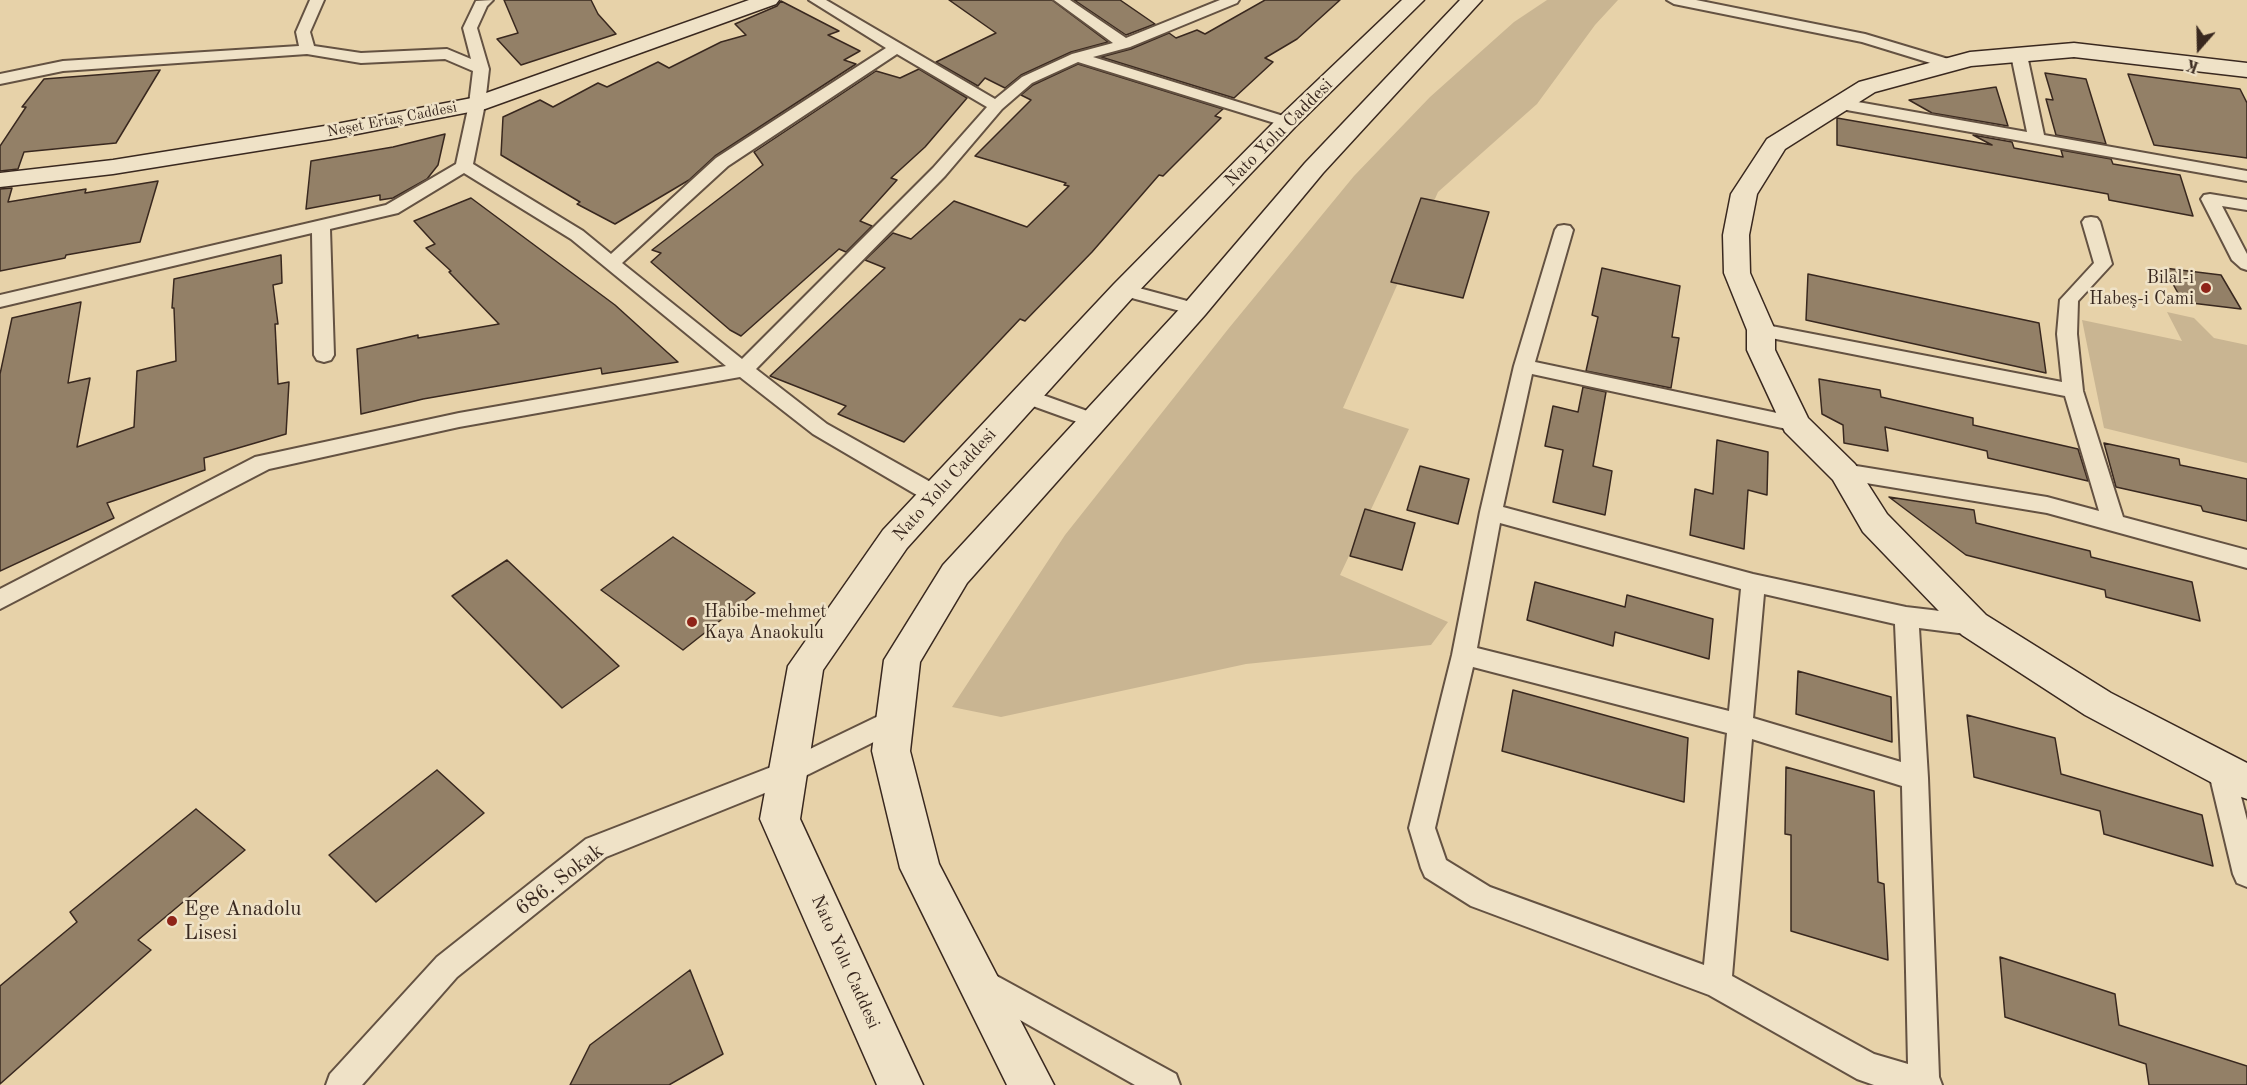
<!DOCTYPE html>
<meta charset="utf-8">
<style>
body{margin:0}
#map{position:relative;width:2247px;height:1085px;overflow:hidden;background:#e7d2a9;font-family:"Old Standard TT",serif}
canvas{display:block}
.north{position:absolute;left:2169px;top:18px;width:60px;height:60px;-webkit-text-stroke:4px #efe2c7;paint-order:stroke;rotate:200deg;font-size:16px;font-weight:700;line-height:24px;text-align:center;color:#39281f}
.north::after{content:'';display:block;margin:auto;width:21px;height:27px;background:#39281f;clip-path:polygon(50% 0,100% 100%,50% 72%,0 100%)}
</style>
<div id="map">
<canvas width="2247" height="1085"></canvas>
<div class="north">K</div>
</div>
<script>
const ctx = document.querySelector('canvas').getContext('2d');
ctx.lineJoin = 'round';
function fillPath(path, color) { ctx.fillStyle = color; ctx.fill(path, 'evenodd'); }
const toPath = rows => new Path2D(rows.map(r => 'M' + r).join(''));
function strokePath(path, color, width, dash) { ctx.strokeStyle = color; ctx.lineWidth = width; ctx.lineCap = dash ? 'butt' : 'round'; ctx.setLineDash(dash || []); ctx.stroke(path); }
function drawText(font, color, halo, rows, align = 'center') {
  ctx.font = font + ' "Old Standard TT",serif'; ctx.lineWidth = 5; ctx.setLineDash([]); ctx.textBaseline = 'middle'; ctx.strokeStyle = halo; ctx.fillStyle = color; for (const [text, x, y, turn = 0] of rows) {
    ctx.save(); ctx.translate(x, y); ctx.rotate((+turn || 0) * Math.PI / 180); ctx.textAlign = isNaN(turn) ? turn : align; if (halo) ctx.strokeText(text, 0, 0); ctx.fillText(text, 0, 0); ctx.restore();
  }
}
fillPath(toPath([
 [1547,0,1618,0,1595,25,1537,104,1438,192,1343,408,1409,429,1340,575,1448,622,1431,645,1246,664,1001,717,952,707,1065,535,1229,328,1354,176,1430,97,1514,22],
 [2167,312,2194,318,2214,338,2247,345,2247,463,2104,428,2082,320,2182,341]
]), '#c9b592');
const building = toPath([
 [504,0,591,0,598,14,616,34,521,65,497,39,518,33,504,0],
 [949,0,1052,0,1108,42,1071,52,1021,75,1005,88,985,78,978,86,936,62,996,33,949,0],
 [1074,0,1120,0,1155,24,1126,35,1074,0],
 [1265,0,1340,0,1297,39,1265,58,1273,62,1234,98,1101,57,1131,49,1169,33,1176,38,1197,30,1205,34,1265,0],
 [781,1,839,31,828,35,860,51,844,60,856,64,715,156,689,180,615,224,577,204,580,202,501,155,503,117,540,100,553,107,598,83,607,87,658,62,669,68,721,42,746,35,735,24,777,6,781,1],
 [1078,64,1223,109,1215,116,1221,118,1163,176,1159,175,1092,252,1025,321,1020,319,904,442,838,414,846,406,770,376,885,268,865,260,893,233,911,239,954,201,1027,227,1069,186,1064,185,1066,183,975,156,1031,100,1021,95,1033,85,1078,64],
 [919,69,967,98,925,147,891,178,897,180,860,221,872,226,846,252,839,249,741,336,730,330,651,262,661,253,652,250,763,165,754,152,876,71,900,78,919,69],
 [160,70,116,143,24,152,18,169,0,171,0,146,26,107,22,107,44,79,160,70],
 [2045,73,2086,79,2106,144,2056,135,2046,99,2053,100,2045,73],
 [2128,74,2240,89,2247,103,2247,158,2154,145,2128,74],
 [1996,87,2008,126,1932,113,1909,100,1996,87],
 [1837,118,1992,145,1973,135,2012,142,2014,148,2063,157,2061,150,2111,159,2113,164,2180,175,2193,216,2109,200,2108,194,1837,145,1837,118],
 [445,134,438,165,427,179,393,198,380,200,380,195,306,209,311,161,393,147,445,134],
 [158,181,140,242,66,255,65,258,0,271,0,189,12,188,8,202,86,189,85,193,158,181],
 [471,198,615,305,678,362,602,374,601,368,423,399,361,414,357,349,418,335,418,338,499,324,449,272,451,271,426,248,435,244,414,221,471,198],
 [1421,198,1489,212,1463,298,1391,282,1421,198],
 [281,255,282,283,273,285,278,324,275,324,278,384,289,382,286,434,204,458,205,470,107,503,114,518,0,571,0,374,12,318,81,302,68,383,90,378,77,447,134,427,137,371,176,361,174,308,172,308,174,279,281,255],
 [1602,268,1680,286,1672,337,1679,338,1671,388,1586,371,1598,317,1592,315,1602,268],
 [2164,268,2221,275,2241,309,2183,302,2164,268],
 [1808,274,2039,323,2046,373,1806,320,1808,274],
 [1819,379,1880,390,1881,397,1973,418,1973,425,2078,449,2088,481,1988,458,1987,451,1885,427,1888,451,1844,443,1843,425,1822,414,1819,379],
 [1583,387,1606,392,1593,466,1612,471,1605,515,1553,502,1563,450,1545,446,1553,406,1578,412,1583,387],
 [1717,440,1768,452,1767,495,1748,490,1744,549,1690,535,1695,489,1713,494,1717,440],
 [2104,443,2179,459,2180,465,2247,479,2247,521,2203,511,2201,506,2116,487,2104,443],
 [1420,466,1469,479,1458,524,1407,510,1420,466],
 [1889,497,1974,510,1976,523,2090,551,2091,557,2192,582,2200,621,2106,597,2105,590,1966,555,1889,497],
 [1365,509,1415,523,1402,570,1350,556,1365,509],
 [673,537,755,593,683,650,601,590,673,537],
 [507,560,619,666,562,708,452,596,507,560],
 [1535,582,1625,607,1627,595,1713,619,1709,659,1615,632,1613,646,1527,620,1535,582],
 [1798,671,1891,697,1892,742,1796,714,1798,671],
 [1513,690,1688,738,1684,802,1502,751,1513,690],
 [1967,715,2055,738,2061,774,2202,815,2213,866,2104,834,2100,811,1974,777,1967,715],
 [1786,767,1874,791,1878,882,1884,884,1888,960,1791,931,1791,835,1785,834,1786,767],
 [437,770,484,813,376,902,329,855,437,770],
 [196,809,245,850,138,940,151,950,0,1084,0,986,77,922,70,912,196,809],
 [2000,957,2115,994,2119,1025,2247,1066,2247,1085,2149,1085,2146,1064,2005,1017,2000,957],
 [690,970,723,1054,669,1085,570,1085,590,1045,690,970]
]);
fillPath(building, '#938067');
strokePath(building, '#39281f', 1.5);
const street = toPath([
 [310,0,324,0,310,32,314,46,361,53,447,49,471,59,463,28,476,1,493,0,487,6,477,28,489,69,485,104,473,164,583,231,611,254,716,158,886,48,809,0,826,0,995,99,1022,77,1072,54,1113,43,1054,0,1070,0,1126,38,1220,0,1239,0,1237,3,1130,47,1093,57,1293,119,1295,122,1293,125,1281,125,1078,62,1032,83,1002,109,945,176,756,369,827,424,943,489,946,495,943,501,935,503,927,501,813,434,740,377,459,427,269,469,0,609,0,589,255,457,459,413,726,366,571,239,464,173,398,213,330,229,334,355,331,360,324,362,317,360,314,355,312,233,0,307,0,295,386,205,456,164,469,104,473,71,445,59,361,63,307,54,63,71,0,84,0,74,63,61,299,46,296,32,310,0],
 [897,54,987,107,933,168,742,359,622,263,728,166,897,54],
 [1667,0,1696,0,1865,34,1955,61,1958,64,1950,69,1862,42,1674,4,1667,0],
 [2019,50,2027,55,2044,135,2247,171,2247,181,1841,109,1833,104,1841,99,2027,132,2011,55,2019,50],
 [2210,194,2247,200,2247,210,2222,206,2247,254,2247,270,2241,268,2232,260,2201,199,2204,195,2210,194],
 [2091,217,2097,218,2100,222,2112,264,2078,301,2077,334,2083,391,2123,517,2247,550,2247,568,2047,513,1836,478,1833,472,1836,466,1844,464,2047,497,2099,511,2065,396,1761,336,1754,334,1751,330,1754,326,1761,324,2062,382,2057,334,2060,300,2094,263,2082,222,2085,218,2091,217],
 [1564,225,1570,226,1573,230,1535,362,1796,417,1803,419,1806,424,1803,429,1796,431,1532,374,1503,507,1753,574,1906,607,1974,615,1982,618,1986,625,1982,632,1974,635,1919,628,1928,778,1939,1077,1942,1085,1874,1085,1857,1079,1709,995,1471,906,1425,877,1421,868,1409,828,1452,655,1480,512,1514,366,1555,230,1558,226,1564,225],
 [1500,523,1741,589,1729,711,1477,648,1500,523],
 [1764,594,1895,624,1901,762,1753,718,1764,594],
 [1473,667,1727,733,1704,965,1490,887,1446,860,1435,828,1473,667],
 [1752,739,1902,786,1908,1064,1874,1054,1732,976,1752,739],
 [1124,284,1202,305,1204,309,1202,313,1195,315,1117,294,1115,290,1117,286,1124,284],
 [1026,389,1101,416,1104,421,1101,426,1094,428,1019,401,1016,396,1019,391,1026,389],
 [895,708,904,711,908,719,904,727,797,780,606,857,457,977,362,1085,326,1085,330,1074,437,957,586,839,779,764,895,708],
 [2221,758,2230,761,2234,769,2247,820,2247,887,2237,883,2233,874,2208,769,2212,761,2221,758],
 [984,969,1176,1074,1180,1085,1135,1085,974,994,969,984,974,974,984,969]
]);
const secondary = toPath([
 [749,0,779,0,776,4,485,109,331,139,113,174,0,187,0,173,113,160,331,125,472,98,749,0],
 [1402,0,1424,0,1295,127,1134,296,907,548,823,670,800,819,923,1085,877,1085,760,819,788,666,883,530,1114,284,1279,117,1402,0],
 [1460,0,1482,0,1323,173,1205,315,967,583,920,662,910,751,939,864,1054,1085,1007,1085,900,868,872,751,884,660,943,565,1185,303,1305,163,1460,0],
 [2074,43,2247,63,2247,77,2074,57,1971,66,1875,92,1785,149,1757,194,1749,235,1750,273,1775,330,1775,350,1808,418,1855,464,1887,514,1986,615,2111,693,2247,763,2247,799,2233,794,2085,715,1962,635,1863,532,1833,480,1785,432,1747,350,1747,330,1724,273,1723,235,1731,194,1767,139,1859,82,1970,52,2074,43]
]);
strokePath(street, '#645242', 4);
strokePath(secondary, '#39281f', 3);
fillPath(street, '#efe2c7');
fillPath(secondary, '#efe2c7');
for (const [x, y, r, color] of [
 [2206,288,6,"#8f2418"],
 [692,622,6,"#8f2418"],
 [172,921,6,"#8f2418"]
]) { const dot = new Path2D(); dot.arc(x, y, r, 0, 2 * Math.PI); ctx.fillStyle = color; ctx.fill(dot); strokePath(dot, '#efe2c7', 2); }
drawText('15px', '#39281f', '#efe2c7', [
 ["Neşet Ertaş Caddesi",392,120,-11]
]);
drawText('18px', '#39281f', '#efe2c7', [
 ["Nato Yolu Caddesi",1279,133,-45],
 ["Nato Yolu Caddesi",945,485,-48],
 ["Nato Yolu Caddesi",845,962,66]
]);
drawText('18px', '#39281f', '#efe2c7', [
 ["Bilal-i",2194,278],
 ["Habeş-i Cami",2194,299],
 ["Habibe-mehmet",704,612,"left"],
 ["Kaya Anaokulu",704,633,"left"]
], 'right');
drawText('21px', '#39281f', '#efe2c7', [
 ["686. Sokak",560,880,-37]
]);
drawText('21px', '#39281f', '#efe2c7', [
 ["Ege Anadolu",184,909],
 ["Lisesi",184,933]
], 'left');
</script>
